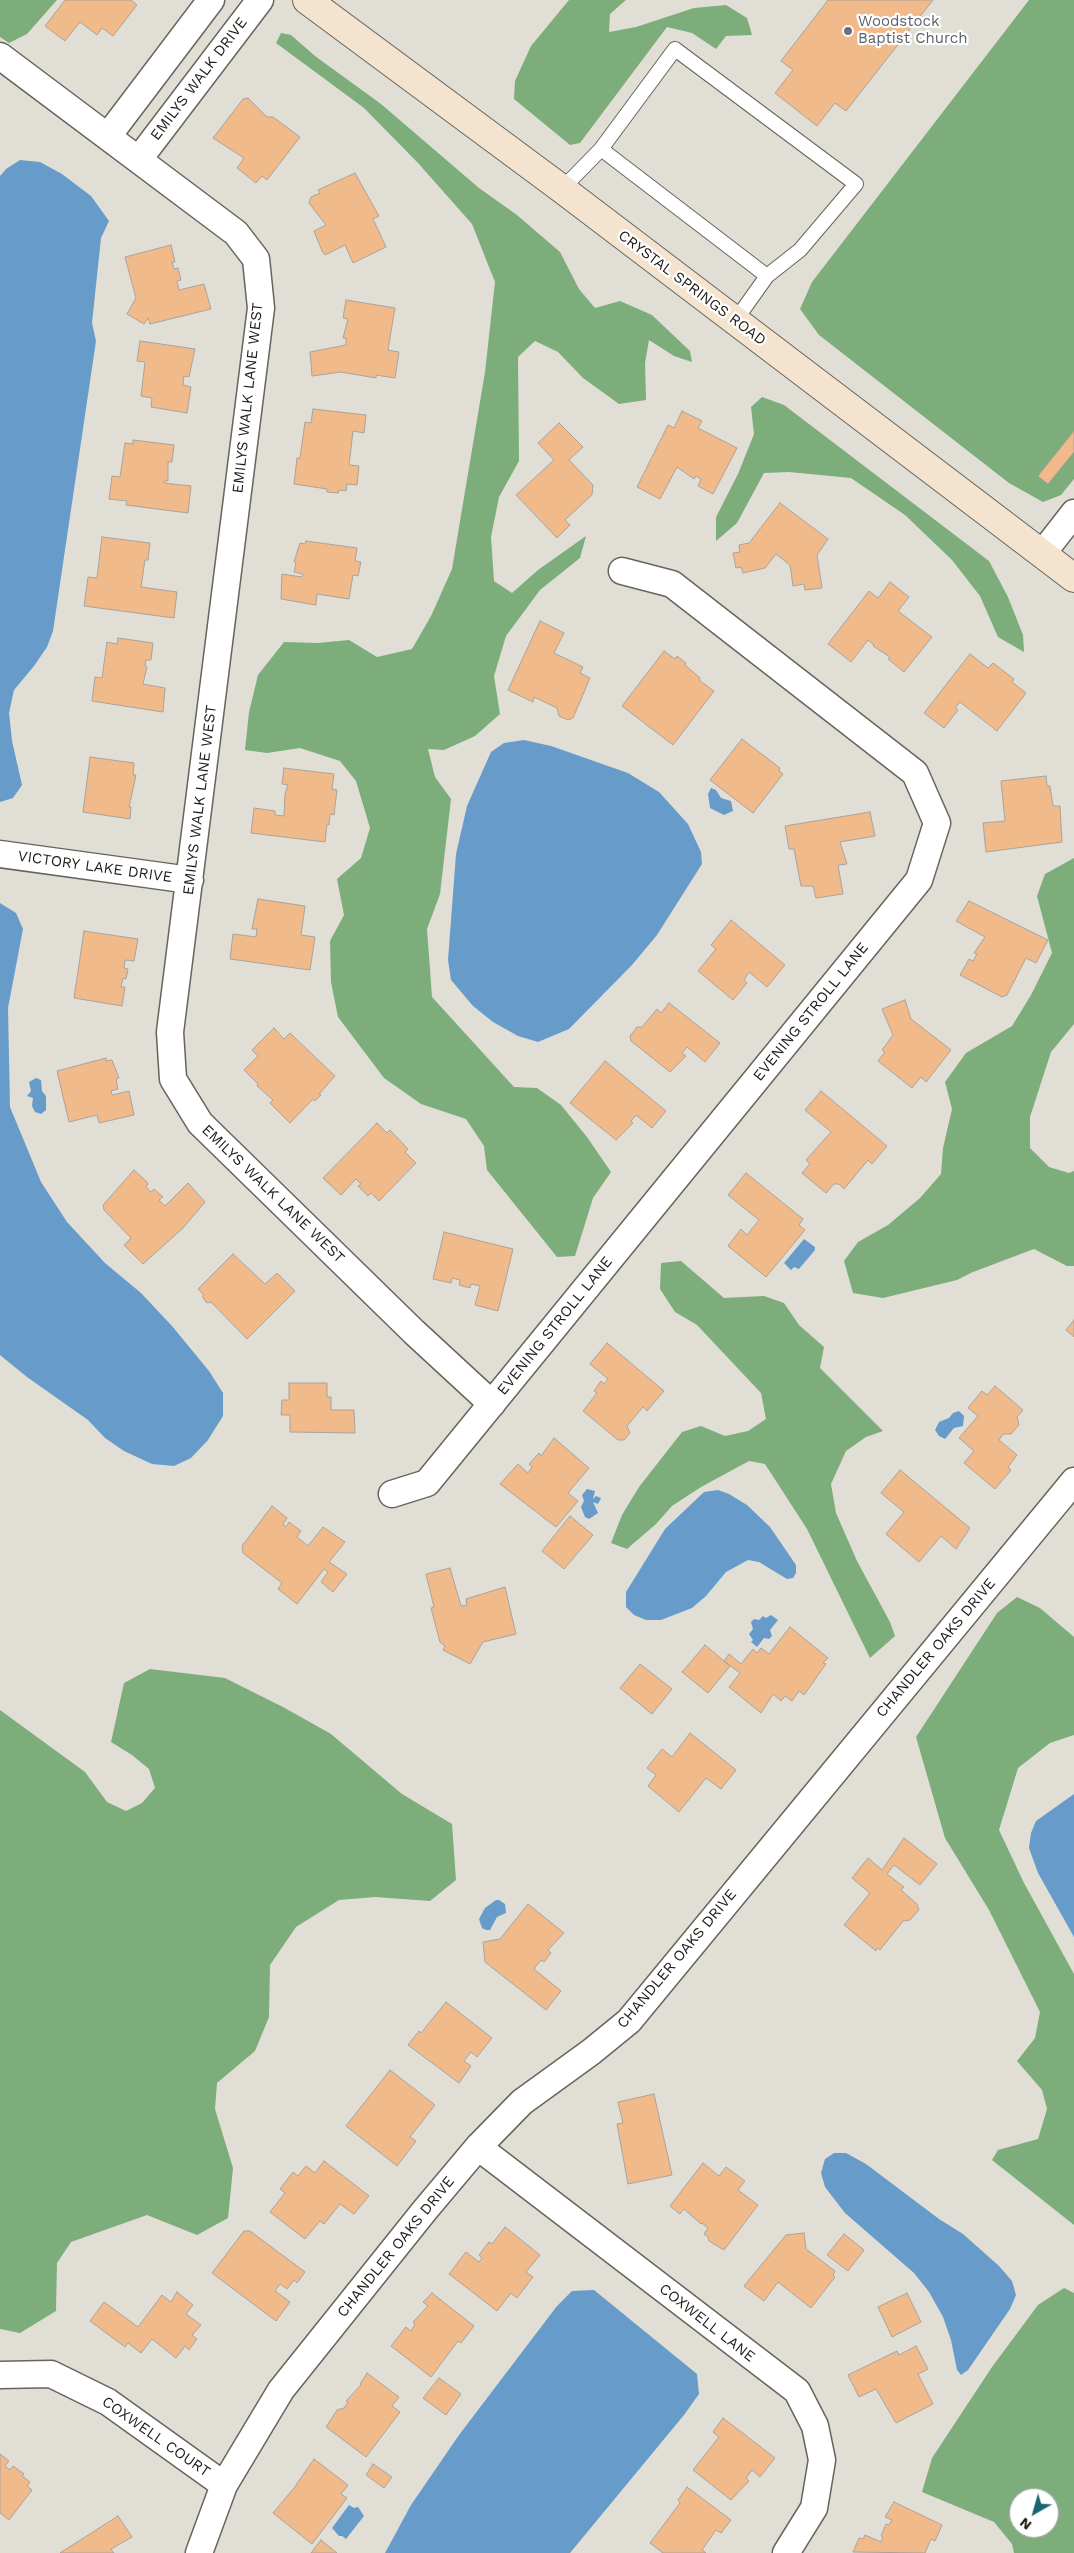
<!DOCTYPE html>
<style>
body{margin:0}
#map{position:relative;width:1074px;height:2553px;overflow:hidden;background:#e1dfd5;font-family:"Work Sans",sans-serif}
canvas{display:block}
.north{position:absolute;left:1009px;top:2488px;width:50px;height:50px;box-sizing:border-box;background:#fff;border:1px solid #a5a4a3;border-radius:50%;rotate:218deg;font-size:14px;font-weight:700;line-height:20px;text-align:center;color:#1d1c19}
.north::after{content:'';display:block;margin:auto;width:18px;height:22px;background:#1b6472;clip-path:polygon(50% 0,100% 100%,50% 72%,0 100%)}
</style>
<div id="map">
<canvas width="1074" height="2553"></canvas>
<div class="north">N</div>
</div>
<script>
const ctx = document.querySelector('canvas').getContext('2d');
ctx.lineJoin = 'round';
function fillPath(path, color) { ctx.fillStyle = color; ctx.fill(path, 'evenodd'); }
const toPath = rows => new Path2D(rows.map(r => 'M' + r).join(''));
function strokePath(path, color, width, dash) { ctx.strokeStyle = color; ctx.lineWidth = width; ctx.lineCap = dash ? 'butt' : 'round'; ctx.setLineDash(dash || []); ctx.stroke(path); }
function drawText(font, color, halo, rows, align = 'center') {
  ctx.font = font + ' "Work Sans",sans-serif'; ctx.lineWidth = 4.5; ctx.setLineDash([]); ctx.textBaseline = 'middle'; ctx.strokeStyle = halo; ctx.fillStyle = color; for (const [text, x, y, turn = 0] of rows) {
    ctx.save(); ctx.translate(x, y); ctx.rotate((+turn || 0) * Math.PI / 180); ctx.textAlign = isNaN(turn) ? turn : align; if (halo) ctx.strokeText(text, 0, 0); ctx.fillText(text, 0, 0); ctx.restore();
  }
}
fillPath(toPath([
 [0,0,57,0,27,34,9,43,0,37],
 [569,0,626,0,610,14,609,32,636,27,694,8,726,5,747,18,752,35,726,36,716,49,692,33,667,27,580,143,570,145,514,99,515,81,531,46],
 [1029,0,1074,0,1074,479,1061,495,1043,502,1009,483,819,335,800,309,812,282],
 [281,33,291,35,315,56,381,104,479,188,517,215,560,252,579,289,595,308,620,301,652,315,690,351,692,362,674,356,649,340,645,363,646,400,619,404,583,378,558,352,535,341,518,357,519,461,499,497,491,537,494,581,512,593,538,570,586,536,580,558,540,590,506,636,494,676,500,714,475,736,444,750,428,749,435,777,451,799,440,894,427,929,432,997,514,1087,537,1088,561,1105,587,1137,611,1172,593,1198,575,1256,557,1257,487,1170,484,1146,466,1119,421,1104,384,1078,338,1017,331,982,330,941,344,915,337,879,361,858,370,828,356,781,340,761,300,748,267,753,245,750,249,712,258,675,284,642,318,643,349,640,377,657,412,649,431,616,452,569,485,372,495,282,472,224,418,163,364,108,276,43],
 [762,397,784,405,989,561,1008,597,1023,635,1024,652,998,637,980,596,952,560,905,515,851,478,789,472,764,473,737,523,716,541,716,517,738,474,754,434,751,407],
 [1074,858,1074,1024,1051,1052,1030,1117,1030,1148,1049,1167,1069,1173,1074,1171,1074,1266,1067,1266,1034,1249,973,1272,957,1280,883,1298,853,1293,844,1261,858,1242,888,1225,920,1198,941,1174,943,1148,952,1109,945,1082,966,1053,1012,1026,1031,995,1052,953,1037,896,1045,874],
 [681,1261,724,1298,764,1296,784,1303,799,1325,824,1347,820,1368,883,1431,866,1437,846,1451,831,1484,836,1513,857,1561,890,1622,895,1636,870,1658,807,1529,765,1464,749,1461,701,1487,672,1506,656,1524,627,1549,611,1543,622,1515,639,1487,682,1432,701,1426,725,1436,748,1431,766,1419,761,1393,697,1325,675,1312,660,1289,661,1263],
 [1017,1597,1040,1608,1074,1637,1074,1735,1050,1743,1018,1768,999,1830,1024,1883,1074,1974,1074,2225,992,2160,998,2150,1038,2139,1047,2109,1042,2090,1017,2061,1035,2038,1040,2012,989,1910,945,1838,916,1737,997,1613],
 [150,1669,225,1678,283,1707,331,1734,402,1794,452,1824,456,1880,430,1901,375,1897,339,1900,296,1927,270,1965,269,2017,255,2051,217,2083,215,2109,233,2168,228,2218,197,2235,147,2215,71,2242,57,2263,56,2311,20,2333,0,2329,0,1710,85,1772,107,1802,126,1811,142,1803,155,1788,149,1769,132,1755,111,1742,124,1683],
 [1064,2288,1074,2293,1074,2553,1014,2553,1012,2544,994,2522,922,2492,932,2458,992,2367,1038,2305],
 [1019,2498,1049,2498,1049,2528,1019,2528]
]), '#7cad7b');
fillPath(toPath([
 [20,160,40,162,62,174,91,196,109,221,101,238,92,323,96,341,53,631,47,647,34,666,14,690,9,713,12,741,22,785,13,798,0,802,0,176,6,169],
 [524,740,551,746,628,773,659,792,688,824,701,852,702,864,657,935,632,965,569,1029,538,1042,518,1036,493,1022,473,1006,451,980,448,960,456,854,467,806,491,752,504,743],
 [711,788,716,790,721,798,731,801,733,811,724,815,710,808,708,794],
 [0,903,16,913,23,929,8,1008,10,1107,41,1182,67,1222,105,1263,141,1293,172,1326,209,1371,223,1393,223,1416,208,1440,191,1458,174,1466,152,1464,124,1451,105,1438,88,1420,27,1377,0,1355],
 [36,1078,41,1080,42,1091,46,1096,46,1110,41,1114,35,1112,32,1106,33,1098,27,1096,31,1091,29,1082],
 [804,1239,815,1247,815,1250,799,1269,794,1267,791,1270,784,1263],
 [959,1411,964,1416,963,1426,954,1428,945,1439,939,1436,935,1430,939,1422,949,1418,953,1413],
 [587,1489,595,1491,593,1499,596,1496,601,1498,598,1504,593,1502,598,1513,589,1519,585,1517,581,1507,584,1501,582,1495],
 [718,1490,729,1494,747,1505,770,1527,796,1565,796,1573,793,1578,787,1579,759,1562,748,1560,726,1572,706,1596,692,1608,661,1620,646,1620,634,1615,626,1607,626,1592,665,1529,704,1492],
 [771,1615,778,1620,770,1630,772,1636,769,1639,764,1638,757,1647,751,1642,753,1640,749,1634,753,1629,751,1622,754,1619,759,1620,763,1616,766,1618],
 [1074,1794,1074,1937,1038,1873,1029,1848,1031,1833,1036,1821],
 [496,1900,499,1900,505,1904,506,1913,497,1917,490,1930,486,1930,482,1928,479,1919,485,1908],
 [834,2153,846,2153,866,2164,939,2219,963,2234,999,2266,1012,2281,1016,2295,1010,2309,968,2370,961,2375,957,2370,951,2340,943,2317,929,2292,914,2273,845,2213,825,2187,821,2173,825,2159],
 [594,2290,697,2374,699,2394,684,2415,570,2553,385,2553,411,2505,459,2435,557,2306,572,2291],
 [349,2505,354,2508,358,2507,364,2516,346,2539,342,2536,339,2536,332,2528]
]), '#679bca');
const building = toPath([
 [65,0,131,0,137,5,113,36,102,28,97,35,80,22,65,41,45,26,65,0],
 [828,0,933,0,846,111,835,103,817,126,775,93,793,70,781,61,828,0],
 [248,98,267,117,273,117,300,137,267,180,262,176,256,183,237,168,244,158,213,138,243,99,248,98],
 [355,173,379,216,373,219,386,247,353,263,345,245,325,255,322,251,314,231,326,225,309,203,311,197,320,193,318,190,355,173],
 [171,245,175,262,172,262,174,269,178,268,181,280,177,281,179,290,204,284,211,309,150,324,148,318,144,324,127,314,136,298,125,257,171,245],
 [346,300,395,308,388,350,399,352,395,378,376,375,376,378,341,372,312,376,310,352,346,345,346,338,343,338,348,319,343,318,346,300],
 [140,341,195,349,189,377,184,376,183,385,191,387,187,413,151,407,152,398,141,396,145,362,137,361,140,341],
 [313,409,366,415,364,433,353,431,349,465,359,466,357,485,347,484,346,491,339,490,338,493,327,492,327,489,294,484,297,458,300,458,305,422,311,423,313,409],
 [682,411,702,421,698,428,737,448,713,494,698,486,701,479,696,476,694,479,677,467,660,499,637,487,668,425,674,428,682,411],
 [559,423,583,447,569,460,593,485,592,495,565,520,570,525,557,538,516,495,554,460,538,443,559,423],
 [1074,431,1074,452,1048,484,1038,476,1074,431],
 [133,440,174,445,172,462,168,462,168,481,164,481,164,483,191,486,188,513,126,505,127,501,109,499,112,476,120,477,125,443,133,444,133,440],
 [780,503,828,539,817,555,822,588,805,590,804,584,793,586,790,565,776,554,765,568,743,573,741,567,736,568,733,553,740,552,739,545,749,543,780,503],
 [102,537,150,543,148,560,145,560,141,587,177,592,174,618,84,606,88,577,97,578,102,537],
 [306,541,357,548,355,561,361,562,358,576,353,575,349,599,317,594,316,605,281,599,282,574,302,577,303,574,294,572,296,563,294,562,300,543,305,544,306,541],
 [890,582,909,597,898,611,932,637,904,672,888,659,890,657,873,646,874,645,868,640,851,662,828,644,869,591,878,598,890,582],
 [540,621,564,633,554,653,583,667,580,673,590,678,573,718,568,720,559,716,557,708,534,697,533,702,508,690,540,621],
 [118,638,153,643,151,660,146,660,145,666,147,667,143,684,165,688,163,712,92,701,95,677,102,678,107,642,117,644,118,638],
 [664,651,675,659,677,656,686,663,685,665,700,678,699,680,714,691,673,745,622,706,664,651],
 [970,654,988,668,993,663,1014,679,1012,682,1026,693,997,731,960,702,955,708,958,710,944,728,924,713,970,654],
 [742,739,780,768,779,771,783,774,753,813,710,780,742,739],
 [90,757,134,763,133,775,136,775,129,807,131,807,130,819,83,812,90,757],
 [284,768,334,774,332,789,337,790,334,815,330,814,329,825,327,824,325,842,251,833,254,808,275,811,275,815,284,816,285,794,288,785,282,784,284,768],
 [1046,776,1047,786,1050,786,1053,806,1060,806,1062,842,986,852,983,823,1005,821,1001,781,1046,776],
 [870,812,875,836,840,842,847,864,838,865,843,894,816,898,813,886,801,886,794,849,789,849,785,826,870,812],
 [258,899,305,906,301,935,315,937,310,970,230,959,233,934,256,937,257,929,252,929,258,899],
 [969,901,1048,940,1036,963,1026,958,1007,995,1002,997,960,975,969,959,973,961,977,954,974,953,985,937,956,921,969,901],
 [731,920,785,965,767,987,749,972,744,980,747,983,733,1000,698,971,716,949,711,945,731,920],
 [84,931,138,939,134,961,125,960,124,968,128,969,126,979,123,978,121,987,125,987,122,1006,74,998,84,931],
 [905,1000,911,1019,951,1050,926,1082,921,1077,912,1088,878,1061,885,1052,882,1050,893,1035,882,1009,905,1000],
 [669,1003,720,1043,705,1062,687,1047,682,1053,686,1056,670,1072,631,1041,630,1036,637,1027,642,1027,657,1009,661,1013,669,1003],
 [274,1028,284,1039,290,1033,335,1076,319,1094,321,1095,315,1101,313,1099,290,1123,270,1103,273,1100,257,1086,258,1084,244,1070,258,1056,252,1050,274,1028],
 [106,1058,106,1061,112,1060,119,1078,116,1079,118,1089,111,1091,112,1095,129,1091,134,1115,99,1123,97,1115,69,1122,57,1071,106,1058],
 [605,1061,666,1111,652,1128,636,1115,631,1121,633,1123,616,1140,570,1103,605,1061],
 [821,1091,887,1146,872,1164,868,1160,844,1189,839,1184,834,1184,826,1193,802,1173,810,1164,806,1160,831,1132,805,1110,821,1091],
 [377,1123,387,1133,390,1130,408,1149,405,1152,416,1163,379,1201,371,1193,368,1196,358,1186,361,1184,356,1179,341,1195,323,1178,377,1123],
 [134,1170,146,1181,148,1184,146,1187,151,1192,154,1189,163,1197,159,1200,165,1206,188,1183,205,1202,183,1228,143,1264,124,1245,131,1238,104,1210,103,1205,134,1170],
 [746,1173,803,1219,799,1225,805,1230,766,1277,728,1246,741,1229,747,1235,759,1220,728,1195,746,1173],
 [444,1232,513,1249,498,1311,475,1305,480,1286,471,1284,470,1288,459,1285,460,1280,452,1278,451,1283,433,1279,444,1232],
 [233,1254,265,1284,277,1273,295,1291,247,1339,211,1302,207,1303,203,1298,203,1294,198,1289,233,1254],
 [1074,1320,1074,1337,1066,1330,1074,1320],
 [607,1343,664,1391,647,1411,643,1407,627,1426,630,1433,624,1440,618,1440,583,1411,597,1393,594,1391,601,1381,604,1384,608,1379,590,1364,607,1343],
 [289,1383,327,1383,327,1397,331,1397,331,1410,354,1410,355,1433,290,1432,290,1415,281,1415,282,1400,289,1400,289,1383],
 [995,1386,1023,1410,1017,1417,1019,1425,1011,1434,1003,1434,999,1440,1017,1455,1008,1467,1011,1470,995,1489,964,1463,974,1451,959,1438,978,1416,968,1408,982,1391,987,1395,995,1386],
 [554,1438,589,1468,568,1493,578,1501,556,1527,500,1484,518,1464,528,1473,532,1467,529,1464,539,1453,541,1456,554,1438],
 [900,1470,970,1528,956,1549,941,1536,919,1562,886,1534,904,1512,881,1493,900,1470],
 [272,1506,287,1518,283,1524,286,1527,289,1522,301,1531,297,1537,308,1546,323,1527,345,1542,329,1562,347,1574,333,1592,321,1582,328,1572,324,1569,297,1604,278,1589,282,1583,243,1553,242,1546,272,1506],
 [570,1516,593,1535,564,1569,542,1551,570,1516],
 [450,1568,461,1606,467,1605,466,1599,505,1587,516,1634,483,1642,470,1664,443,1650,445,1646,440,1642,431,1608,434,1607,426,1574,450,1568],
 [790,1627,828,1658,823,1663,826,1664,804,1695,799,1691,792,1701,785,1696,781,1701,773,1694,761,1713,729,1687,740,1673,724,1661,729,1654,741,1664,753,1649,757,1653,761,1648,769,1654,790,1627],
 [705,1645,730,1666,708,1693,682,1672,705,1645],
 [640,1664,672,1689,652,1714,620,1688,640,1664],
 [690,1733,736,1770,721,1789,706,1778,679,1812,648,1786,656,1775,647,1768,662,1749,672,1757,690,1733],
 [904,1838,937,1864,920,1885,894,1865,887,1874,904,1887,901,1890,917,1904,919,1910,910,1920,903,1921,880,1950,877,1948,876,1951,844,1925,870,1893,852,1878,868,1858,882,1870,904,1838],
 [528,1904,564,1933,548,1950,551,1953,544,1962,541,1960,534,1969,561,1991,546,2010,485,1962,483,1942,500,1939,528,1904],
 [446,2002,492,2038,477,2057,471,2052,464,2061,471,2066,459,2083,408,2045,419,2031,421,2033,446,2002],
 [390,2070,435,2105,410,2137,416,2141,397,2166,346,2126,390,2070],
 [654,2094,672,2175,628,2184,617,2124,623,2123,618,2102,654,2094],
 [324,2161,369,2196,354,2214,340,2204,324,2224,320,2221,305,2239,270,2212,285,2193,280,2189,293,2172,298,2176,306,2166,315,2173,324,2161],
 [703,2163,719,2176,726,2167,745,2181,738,2190,758,2205,724,2250,709,2241,708,2237,704,2234,708,2228,702,2223,701,2224,684,2209,680,2214,670,2206,703,2163],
 [505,2227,540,2255,526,2272,533,2277,517,2298,511,2293,497,2311,449,2274,466,2252,479,2262,482,2258,479,2255,489,2242,492,2244,505,2227],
 [244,2231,250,2231,305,2272,297,2283,294,2280,287,2289,280,2284,275,2291,290,2302,276,2321,212,2273,244,2231],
 [804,2233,806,2249,835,2271,833,2275,835,2277,811,2308,778,2282,764,2301,744,2286,786,2235,804,2233],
 [844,2234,864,2250,848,2271,827,2255,844,2234],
 [177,2292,193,2305,186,2314,201,2325,192,2335,197,2339,189,2350,185,2346,176,2358,152,2339,141,2353,128,2343,125,2347,90,2321,104,2302,138,2327,162,2295,171,2302,177,2292],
 [432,2293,474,2326,461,2343,458,2341,431,2377,391,2346,406,2327,411,2331,415,2324,413,2322,428,2306,423,2302,432,2293],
 [907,2293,921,2322,892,2337,878,2307,907,2293],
 [916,2346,928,2369,918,2374,933,2404,896,2423,876,2389,859,2397,848,2375,897,2351,899,2355,916,2346],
 [367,2373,399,2397,392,2406,400,2412,366,2457,326,2427,337,2410,344,2408,348,2402,346,2401,361,2385,360,2384,367,2373],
 [439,2378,461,2394,446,2415,423,2398,439,2378],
 [723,2418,775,2458,760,2477,752,2470,746,2478,749,2481,731,2500,693,2470,719,2437,713,2432,723,2418],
 [0,2454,9,2461,5,2466,10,2470,13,2466,24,2474,22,2476,30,2482,27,2486,32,2490,9,2520,0,2513,0,2454],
 [314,2459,348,2485,341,2494,347,2498,312,2544,273,2513,294,2488,314,2459],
 [373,2464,392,2477,384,2488,366,2475,373,2464],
 [687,2487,731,2520,721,2533,716,2530,702,2550,706,2553,663,2553,650,2543,680,2503,678,2500,687,2487],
 [894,2502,942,2525,935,2541,931,2539,925,2553,853,2552,859,2538,863,2539,865,2535,881,2542,883,2537,881,2536,886,2524,889,2525,892,2520,885,2517,894,2502],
 [118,2516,132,2537,111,2549,114,2553,60,2553,118,2516],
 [321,2540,337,2553,311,2553,321,2540]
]);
fillPath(building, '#f0ba8a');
strokePath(building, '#aaa29b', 1);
const lane = toPath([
 [601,149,675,49,856,184,800,250,767,276],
 [562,189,601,149,767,276,735,321]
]);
const street = toPath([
 [0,56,236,233,256,259,261,308,170,1032,173,1079,200,1123,414,1332,492,1404],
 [108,136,211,0],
 [139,159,260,0],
 [1042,554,1074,513],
 [0,854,190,880],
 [392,1494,427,1483,919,880,937,823,915,773,672,584,622,571],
 [478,2147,797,2391,815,2426,822,2460,814,2508,786,2553],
 [0,2375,51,2374,108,2402,224,2485],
 [199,2553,224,2485,281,2390,425,2210,478,2147,522,2102,591,2052,629,2021,1074,1481]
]);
const secondary = toPath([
 [307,0,562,189,1074,578]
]);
strokePath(lane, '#66645c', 16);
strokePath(street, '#66645c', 29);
strokePath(secondary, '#66645c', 30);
strokePath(lane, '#fff', 14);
strokePath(street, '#fff', 26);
strokePath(secondary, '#f4e3ce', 28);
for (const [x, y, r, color] of [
 [848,31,5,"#6b7280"]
]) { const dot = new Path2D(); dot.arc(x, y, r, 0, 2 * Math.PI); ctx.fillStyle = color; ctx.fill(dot); strokePath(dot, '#fff', 2); }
drawText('15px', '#5b616d', '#fff', [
 ["Woodstock",858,22],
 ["Baptist Church",858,39]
], 'left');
drawText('15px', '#1d1c19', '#fff', [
 ["EMILYS WALK DRIVE",199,79,-53],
 ["CRYSTAL SPRINGS ROAD",692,288,37],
 ["EMILYS WALK LANE WEST",248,398,-84],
 ["EMILYS WALK LANE WEST",200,800,-83],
 ["VICTORY LAKE DRIVE",95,867,8],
 ["EVENING STROLL LANE",811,1012,-51],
 ["EMILYS WALK LANE WEST",273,1194,44],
 ["EVENING STROLL LANE",555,1326,-51],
 ["CHANDLER OAKS DRIVE",936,1648,-50],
 ["CHANDLER OAKS DRIVE",677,1959,-50],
 ["CHANDLER OAKS DRIVE",396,2247,-51],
 ["COXWELL LANE",707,2323,38],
 ["COXWELL COURT",156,2437,35]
]);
</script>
